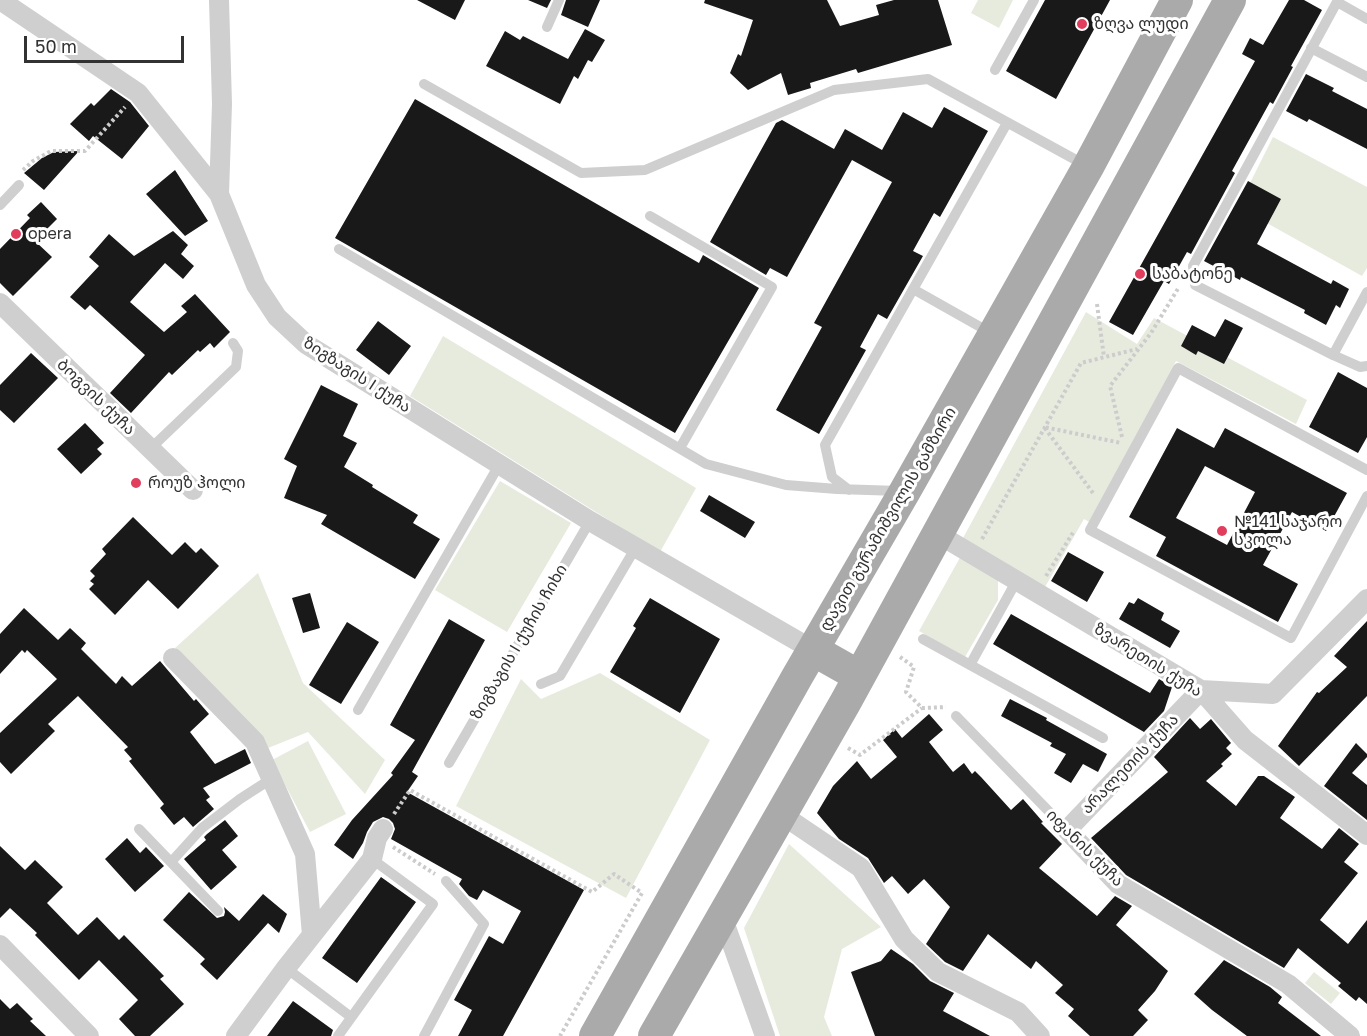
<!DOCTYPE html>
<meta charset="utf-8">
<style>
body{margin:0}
#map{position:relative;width:1367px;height:1036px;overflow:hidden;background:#fff;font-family:"Golos Text",sans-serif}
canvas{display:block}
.scale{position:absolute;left:24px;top:36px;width:160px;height:27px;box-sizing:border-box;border:3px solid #323232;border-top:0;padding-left:8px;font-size:18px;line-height:21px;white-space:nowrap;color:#323232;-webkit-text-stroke:4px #fff;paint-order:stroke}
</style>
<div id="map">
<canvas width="1367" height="1036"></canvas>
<div class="scale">50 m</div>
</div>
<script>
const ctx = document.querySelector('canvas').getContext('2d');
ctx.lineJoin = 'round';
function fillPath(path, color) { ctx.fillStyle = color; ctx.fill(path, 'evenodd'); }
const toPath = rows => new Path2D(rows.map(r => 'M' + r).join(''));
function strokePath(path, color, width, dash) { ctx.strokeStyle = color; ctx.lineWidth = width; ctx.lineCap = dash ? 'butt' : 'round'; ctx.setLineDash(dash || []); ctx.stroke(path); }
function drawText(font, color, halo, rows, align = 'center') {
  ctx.font = font + ' "Golos Text","Noto Sans Georgian",sans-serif'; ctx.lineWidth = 6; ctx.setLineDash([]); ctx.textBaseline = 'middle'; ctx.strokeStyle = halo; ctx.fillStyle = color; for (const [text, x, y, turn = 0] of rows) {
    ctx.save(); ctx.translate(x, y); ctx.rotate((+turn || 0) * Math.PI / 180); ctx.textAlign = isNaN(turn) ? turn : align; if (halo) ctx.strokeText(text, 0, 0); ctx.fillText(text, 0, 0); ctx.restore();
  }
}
fillPath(toPath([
 [978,0,1013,0,999,28,971,13],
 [1273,137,1367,187,1367,268,1362,276,1238,207],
 [1086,312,1137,344,1154,318,1307,400,1296,424,1176,361,1091,523,1084,519,1045,587,963,538],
 [443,336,696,488,660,552,410,396],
 [500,481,571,523,507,632,435,590],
 [962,554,998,577,998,600,965,657,919,631],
 [258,573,303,683,385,760,365,794,308,732,268,748,246,720,175,648],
 [600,673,710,740,626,898,456,806,521,679,541,699],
 [308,741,346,814,310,832,272,760],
 [789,844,881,927,842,949,824,1017,832,1036,780,1036,744,928],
 [1314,972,1340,993,1331,1004,1305,983]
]), '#e7ebde');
fillPath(toPath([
 [417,0,465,0,455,20],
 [528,0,551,0,547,8],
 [566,0,600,0,588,27,561,15],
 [705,0,827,0,840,26,879,15,876,5,894,0,938,0,952,45,858,73,856,69,810,83,811,88,788,95,781,73,748,90,730,73,738,54,741,56,753,20,704,3],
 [1045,0,1110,0,1056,99,1006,71],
 [1289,0,1304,0,1322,10,1291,66,1293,67,1273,104,1270,102,1232,171,1235,173,1191,254,1187,252,1169,284,1164,281,1133,335,1109,322,1255,61,1242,54,1250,38,1263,45],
 [585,29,605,40,592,62,588,60,578,79,574,76,560,104,486,66,505,31,520,40,523,36,568,59],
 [1306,74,1334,88,1332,91,1367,109,1367,149,1309,119,1307,122,1286,111],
 [111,89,130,102,149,126,122,159,93,136,89,141,70,124,91,103,94,106],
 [415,99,699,263,703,255,759,288,675,433,335,238],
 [944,107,988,131,940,217,934,213,913,251,923,256,887,319,878,314,860,347,866,350,819,434,776,410,822,327,814,323,892,182,852,160,787,277,770,268,766,275,710,242,776,123,782,120,834,149,845,129,882,150,903,112,932,128],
 [79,151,44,190,24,173,42,158,54,152],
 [175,170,208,221,185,236,146,194],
 [1248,181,1281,199,1257,244,1331,284,1333,280,1349,289,1340,308,1336,305,1326,325,1304,313,1305,310,1241,277,1240,280,1204,261],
 [41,202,57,219,35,241,52,257,13,296,0,283,0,249,30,218,27,215],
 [173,231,188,245,181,254,194,266,183,279,165,263,130,302,164,332,187,312,181,306,195,294,230,332,214,348,210,343,200,352,198,350,172,375,169,372,131,413,110,393,145,355,90,305,85,310,70,297,99,266,89,257,109,234,134,256],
 [1225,319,1243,328,1224,364,1198,351,1196,355,1181,346,1192,325,1215,337],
 [378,321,411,346,389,375,356,350],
 [31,353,58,378,14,423,0,410,0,385],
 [1338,372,1367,388,1367,437,1358,453,1309,427],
 [321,385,358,404,343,436,357,443,344,467,373,485,372,487,418,515,413,523,440,539,415,579,321,524,327,515,284,498,297,466,284,459],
 [85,423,104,443,97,449,102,454,81,474,57,449],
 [1177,428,1214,448,1225,428,1347,493,1326,531,1292,512,1263,565,1298,584,1278,622,1156,556,1166,537,1129,517],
 [1205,466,1255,492,1227,545,1176,518],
 [709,495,755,522,745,538,700,511],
 [133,517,172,555,185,542,196,553,201,548,219,566,178,609,148,580,115,615,89,589,94,584,90,581,95,576,90,571,106,554,102,549],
 [1068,552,1104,572,1087,602,1051,581],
 [310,593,320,628,303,633,292,598],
 [650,598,720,639,680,713,610,672,636,628,633,626],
 [1138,598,1164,613,1161,620,1180,631,1170,648,1119,619,1129,602,1134,604],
 [24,608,58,640,70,628,86,643,81,649,116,684,122,676,132,686,160,661,194,701,196,699,209,714,190,732,215,764,245,749,251,763,203,788,210,797,206,800,214,809,193,827,184,817,174,825,160,808,164,804,129,761,132,759,124,750,128,747,78,696,48,724,55,731,11,774,0,762,0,733,57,679,27,650,25,653,22,650,0,674,0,634],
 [1011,614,1150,693,1159,679,1172,687,1164,711,1144,732,993,644],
 [449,619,485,640,412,772,418,776,407,792,584,890,503,1036,458,1036,472,1010,454,1000,489,936,503,944,521,911,483,890,477,900,469,896,459,884,462,879,391,839,395,829,393,823,389,819,383,817,373,822,367,832,363,843,353,859,334,845,352,820,393,775,391,773,415,740,390,725],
 [1367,621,1367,696,1299,766,1278,746,1317,692,1319,693,1347,667,1334,656],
 [347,622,379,642,341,704,309,685],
 [1010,699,1047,718,1046,720,1107,754,1098,772,1083,764,1071,783,1054,773,1066,754,1050,746,1052,743,1001,716],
 [929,714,943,730,929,742,953,772,964,763,972,774,975,771,981,777,1011,810,1023,799,1043,822,1041,823,1062,844,1039,868,1097,916,1115,896,1132,906,1116,925,1168,971,1155,991,1138,1010,1148,1020,1133,1036,1090,1036,1068,1016,1074,1009,1055,993,1063,985,1036,961,1031,969,988,934,963,971,945,962,926,944,950,907,924,879,908,894,892,876,884,883,868,858,839,839,817,813,833,786,857,761,871,779,897,757,883,740,895,729,902,738],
 [1190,718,1200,729,1211,719,1231,743,1226,748,1232,754,1221,764,1223,766,1206,781,1236,806,1258,776,1264,776,1295,797,1280,818,1322,849,1339,828,1359,844,1344,862,1358,873,1320,920,1348,944,1367,920,1367,1004,1359,997,1356,1001,1338,986,1341,983,1298,948,1284,968,1126,875,1091,838,1168,772,1154,757],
 [1356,743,1367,754,1367,757,1352,773,1367,785,1367,820,1324,786],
 [225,820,238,836,222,850,237,867,211,890,184,859,206,840,204,837,207,834],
 [127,838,140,853,146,847,164,866,135,892,105,859],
 [0,846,25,870,35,860,63,887,47,903,78,935,97,917,119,940,124,935,164,976,160,979,184,1004,150,1036,135,1036,119,1019,138,1000,99,960,79,980,35,935,37,933,10,908,0,918],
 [381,877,416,902,357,983,322,958],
 [189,892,217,918,224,916,225,912,224,907,239,921,263,894,287,914,279,933,268,923,217,980,200,964,205,959,163,920],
 [891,949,913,964,930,981,954,993,943,1011,990,1036,875,1036,851,972,881,961],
 [1224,960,1270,987,1282,997,1278,1003,1321,1036,1247,1036,1212,1010,1194,994],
 [0,999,10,1009,17,1003,33,1019,30,1021,46,1036,0,1036],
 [293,1001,333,1030,331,1036,267,1036]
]), '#191919');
strokePath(toPath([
 [23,170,33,161,51,151,85,151,125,107],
 [1097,304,1104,357],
 [1122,437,1110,386,1151,333,1179,287],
 [1093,493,1044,427,1121,443],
 [982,539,1081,363,1137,349],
 [1046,576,1074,531],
 [900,657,914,667,906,692,922,708,946,707],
 [848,748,860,755,922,708],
 [394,814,410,790,592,892,614,874,642,893,560,1036],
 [393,847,435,874]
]), '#ccc', 4, [3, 3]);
strokePath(toPath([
 [1338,0,1193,266,1195,285,1333,355,1360,367,1367,366],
 [1337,2,1367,19],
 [547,27,559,0],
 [1311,48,1367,77],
 [995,70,1034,0],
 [424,84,581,173,645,170,834,90,928,79,1087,166],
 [0,205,19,185],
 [650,216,772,287,680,448],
 [339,249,706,464,786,485,837,489,899,491],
 [913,289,991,333],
 [1333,355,1367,292],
 [150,449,236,367,238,351,233,343],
 [1367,470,1178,368,1090,530,1291,638,1367,496],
 [849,490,832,477,825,445,1007,123],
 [923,639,1103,738],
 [970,665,1017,580],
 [541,684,560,676,636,547],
 [358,710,499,465],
 [956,716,1067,830],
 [449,763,590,521],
 [139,829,218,911],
 [172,861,202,828,240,799,271,779],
 [286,968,351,1017],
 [338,1036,433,904,372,859],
 [424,1036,484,924,446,881]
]), '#cfcfcf', 10);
strokePath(toPath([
 [0,0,138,93,219,194,256,285,277,317,306,344,590,521,813,650],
 [219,0,222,104,219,194],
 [0,303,193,490],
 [938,534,1201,690,1245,740,1367,835],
 [173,658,255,742,305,854,312,935],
 [781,814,861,868,904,939,938,972,1018,1012,1040,1036],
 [722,916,765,1036],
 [0,945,89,1036],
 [236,1036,286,968,372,859,377,838,383,829],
 [1350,1036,1288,984,1118,884,1067,830,1201,690,1273,694,1367,599]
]), '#cfcfcf', 20);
strokePath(toPath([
 [813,650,859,676],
 [595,1036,797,677,905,491,1088,167,1177,0],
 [654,1036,845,703,1230,0]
]), '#aaa', 32);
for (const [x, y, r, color] of [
 [1082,24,6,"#e13d5d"],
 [16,234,6,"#e13d5d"],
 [1140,274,6,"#e13d5d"],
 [136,483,6,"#e13d5d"],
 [1222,531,6,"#e13d5d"]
]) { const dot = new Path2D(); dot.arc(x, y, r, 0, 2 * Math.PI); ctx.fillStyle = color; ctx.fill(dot); strokePath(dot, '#fff', 2); }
drawText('16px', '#323232', '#fff', [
 ["ზღვა ლუდი",1094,24],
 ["opera",28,234],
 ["საბატონე",1152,274],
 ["როუზ ჰოლი",148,483],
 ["№141 საჯარო",1234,522],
 ["სკოლა",1234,540]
], 'left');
drawText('16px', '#323232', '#fff', [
 ["ზიგზაგის I ქუჩა",357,375,33],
 ["ბოგვის ქუჩა",96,397,44],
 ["დავით გურამიშვილის გამზირი",888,519,-60],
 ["ზიგზაგის I ქუჩის ჩიხი",519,642,-60],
 ["ზვარეთის ქუჩა",1148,660,32],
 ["არალეთის ქუჩა",1130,764,-46],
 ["იფანის ქუჩა",1085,848,45]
]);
</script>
